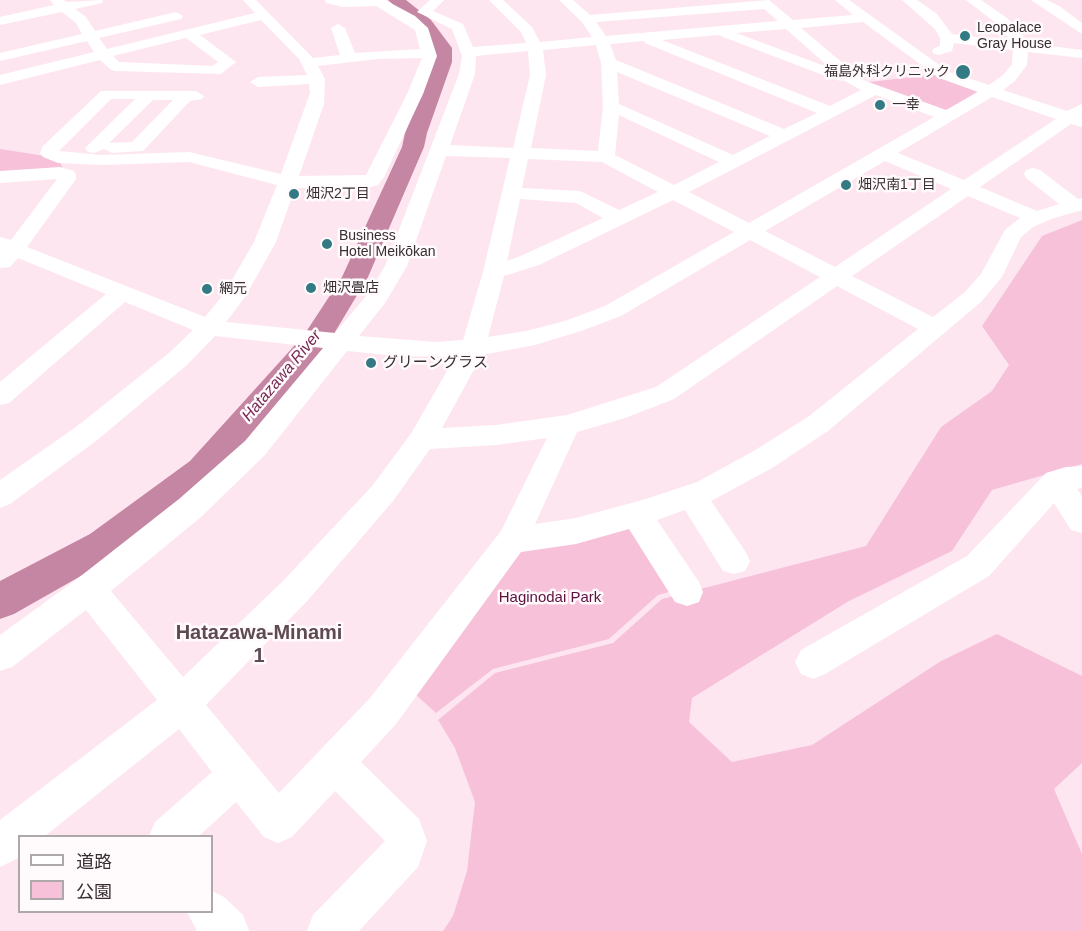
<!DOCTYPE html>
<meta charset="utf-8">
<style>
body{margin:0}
#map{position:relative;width:1082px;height:931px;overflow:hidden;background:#fee6f1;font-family:Arial,"Noto Sans JP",sans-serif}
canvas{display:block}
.legend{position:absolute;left:18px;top:835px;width:195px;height:78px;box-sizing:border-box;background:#fffafc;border:2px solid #afa8ab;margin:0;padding:8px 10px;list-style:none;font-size:18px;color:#372e32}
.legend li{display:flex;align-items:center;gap:12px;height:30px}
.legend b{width:30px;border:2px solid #afa8ab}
</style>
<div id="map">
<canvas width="1082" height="931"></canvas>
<ul class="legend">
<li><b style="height:8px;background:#fff"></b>道路</li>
<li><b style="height:16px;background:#f7c1da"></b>公園</li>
</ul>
</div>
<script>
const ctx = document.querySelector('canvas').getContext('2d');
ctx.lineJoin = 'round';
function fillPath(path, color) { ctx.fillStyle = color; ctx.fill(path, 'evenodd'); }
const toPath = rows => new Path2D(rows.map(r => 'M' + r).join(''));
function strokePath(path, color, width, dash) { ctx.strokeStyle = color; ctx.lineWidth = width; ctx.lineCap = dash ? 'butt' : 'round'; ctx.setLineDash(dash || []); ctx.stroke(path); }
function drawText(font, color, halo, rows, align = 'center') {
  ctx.font = font + ' Arial,"Noto Sans JP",sans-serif'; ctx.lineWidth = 5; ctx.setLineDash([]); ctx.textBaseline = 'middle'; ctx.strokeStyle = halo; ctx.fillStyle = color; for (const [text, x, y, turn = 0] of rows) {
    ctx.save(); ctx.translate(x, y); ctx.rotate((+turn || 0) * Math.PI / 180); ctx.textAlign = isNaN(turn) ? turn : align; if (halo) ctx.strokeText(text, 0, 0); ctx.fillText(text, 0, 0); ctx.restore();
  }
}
fillPath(toPath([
 [936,74,980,90,946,111,862,83],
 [0,149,58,158,65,173,0,177],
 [1082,220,1082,464,992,490,952,551,849,601,692,698,689,722,732,762,812,745,941,661,997,634,1082,676,1082,763,1054,789,1082,854,1082,931,443,931,453,916,467,871,475,802,455,748,438,720,495,673,613,643,662,599,866,546,941,427,992,391,1009,365,982,326,1042,236],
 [635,525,676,590,658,595,609,639,493,669,436,713,414,693,514,550]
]), '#f7c1da');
fillPath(toPath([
 [388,0,406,0,431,20,452,48,452,62,427,133,424,147,368,277,329,342,214,479,116,556,14,614,0,619,0,581,90,534,190,461,304,335,342,277,402,147,405,133,434,62,434,48,419,28,388,0]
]), '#c586a4');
fillPath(toPath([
 [50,0,64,0,67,2,103,0,102,3,75,9,86,17,95,31,176,12,183,16,181,19,99,38,107,49,255,13,243,0,256,0,313,58,340,55,331,28,338,24,345,28,355,53,420,49,415,30,376,6,343,7,326,3,325,0,385,0,415,16,428,28,437,56,423,94,384,177,378,185,371,187,295,188,276,242,245,297,226,322,335,333,368,294,385,266,459,74,462,56,452,29,417,12,430,0,444,0,433,11,463,24,473,47,526,43,521,32,489,0,503,0,532,27,540,42,592,37,582,22,559,0,573,0,590,15,769,0,793,20,853,15,835,0,849,0,949,72,989,85,1003,75,1012,64,1013,50,954,43,952,51,939,55,934,54,932,51,934,48,940,46,940,38,935,29,902,0,917,0,937,14,952,34,1011,41,997,24,966,0,981,0,1007,18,1022,34,1026,43,1082,50,1082,58,1028,52,1027,65,1015,81,1003,90,1067,111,1082,104,1082,127,1071,124,980,187,1037,211,1059,204,1026,178,1024,174,1026,170,1033,168,1040,170,1078,199,1082,198,1082,210,1051,219,1033,227,1021,237,1002,277,981,302,828,431,772,468,711,501,745,551,750,561,745,571,734,574,723,571,685,510,657,520,699,582,703,592,699,602,687,606,675,602,629,529,576,544,521,552,396,724,361,762,419,819,427,841,418,867,359,931,307,931,313,915,385,841,335,791,292,837,278,843,264,837,236,802,199,836,149,836,155,822,212,772,179,729,45,836,20,836,20,857,0,867,0,820,157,700,86,610,12,667,0,671,0,635,77,579,179,499,245,441,323,348,215,336,187,365,96,441,10,504,0,508,0,480,76,427,169,353,193,330,125,302,9,403,0,405,0,382,106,294,18,258,10,267,0,268,0,237,11,240,57,179,0,183,0,171,60,167,74,171,76,175,76,179,27,247,205,317,224,294,254,242,277,185,189,162,101,165,58,163,43,157,40,153,43,146,101,91,196,91,204,96,202,99,190,101,143,151,112,153,104,149,94,153,88,152,85,148,135,99,111,99,59,151,101,155,189,152,281,174,310,93,309,84,258,87,250,82,258,77,307,75,299,59,261,20,200,35,236,62,221,74,115,71,110,69,100,60,0,85,0,75,94,52,87,41,0,61,0,53,82,34,76,23,62,12,0,25,0,17,54,5,50,0],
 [764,9,778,21,606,36,596,22,764,9],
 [863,22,939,78,978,92,946,110,863,80,801,28,863,22],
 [786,29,830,68,736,33,786,29],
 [718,35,836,80,845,81,861,90,830,106,662,40,718,35],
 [186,38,218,62,213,66,119,62,113,56,186,38],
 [644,41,645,43,817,113,784,129,616,60,610,44,644,41],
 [596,45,601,63,603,107,598,151,531,148,546,75,543,50,596,45],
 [528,51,530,75,513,148,450,145,475,74,476,56,528,51],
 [422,58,407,94,366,175,299,176,324,104,325,79,318,66,377,59,422,58],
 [617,72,770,136,733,155,619,104,617,72],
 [876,95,934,117,749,223,689,192,876,95],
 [992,97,1056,119,964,180,898,153,992,97],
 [153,100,173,100,132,142,109,143,153,100],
 [619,115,621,116,719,162,674,185,615,155,619,115],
 [446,156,510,158,483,272,463,340,436,342,359,336,385,303,407,266,446,156],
 [528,159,602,162,658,192,619,210,580,191,522,188,528,159],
 [885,161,951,189,835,267,765,231,885,161],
 [968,196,1020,218,1005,230,981,274,965,292,933,317,852,276,968,196],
 [520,199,576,203,603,218,523,255,507,261,520,199],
 [673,200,734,232,605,306,565,321,526,331,488,337,504,276,539,265,673,200],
 [750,240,820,277,656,387,567,415,496,425,442,428,482,355,535,345,581,331,621,316,750,240],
 [837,286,918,329,808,417,752,452,697,482,646,499,576,518,535,524,577,432,625,418,674,399,837,286],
 [347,351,398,356,455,357,412,432,373,485,284,580,183,677,111,591,201,517,265,455,347,351],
 [547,438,501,531,370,698,279,793,206,705,308,600,393,501,430,449,496,445,547,438],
 [1031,0,1047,0,1059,6,1082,23,1082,34,1031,0],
 [1082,466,1082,488,1077,489,1082,496,1082,533,1071,530,1054,503,989,576,825,674,813,679,801,674,795,662,801,650,967,556,1046,473,1066,467,1082,466],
 [212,891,224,897,243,915,249,931,197,931,187,912,212,912,212,891]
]), '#fff');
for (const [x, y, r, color] of [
 [965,36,6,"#337a84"],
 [963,72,8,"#337a84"],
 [880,105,6,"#337a84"],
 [846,185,6,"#337a84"],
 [294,194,6,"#337a84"],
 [327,244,6,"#337a84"],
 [311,288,6,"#337a84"],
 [207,289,6,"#337a84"],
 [371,363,6,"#337a84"]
]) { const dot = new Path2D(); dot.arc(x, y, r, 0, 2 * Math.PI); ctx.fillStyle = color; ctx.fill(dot); strokePath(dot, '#fffafc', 2); }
drawText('14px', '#372e32', '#fffafc', [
 ["Leopalace",977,28],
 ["Gray House",977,44],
 ["福島外科クリニック",950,72,"right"],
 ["一幸",892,105],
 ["畑沢南1丁目",858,185],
 ["畑沢2丁目",306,194],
 ["Business",339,236],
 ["Hotel Meikōkan",339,252],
 ["畑沢畳店",323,288],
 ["網元",219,289]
], 'left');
drawText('15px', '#372e32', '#fffafc', [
 ["グリーングラス",383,363]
], 'left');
drawText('15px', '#5d113e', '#fffafc', [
 ["Haginodai Park",550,598]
]);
drawText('italic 16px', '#772b55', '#fffafc', [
 ["Hatazawa River",282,376,-50]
]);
drawText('bold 20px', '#5e4a53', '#fffafc', [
 ["Hatazawa-Minami",259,633],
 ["1",259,656]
]);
</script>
